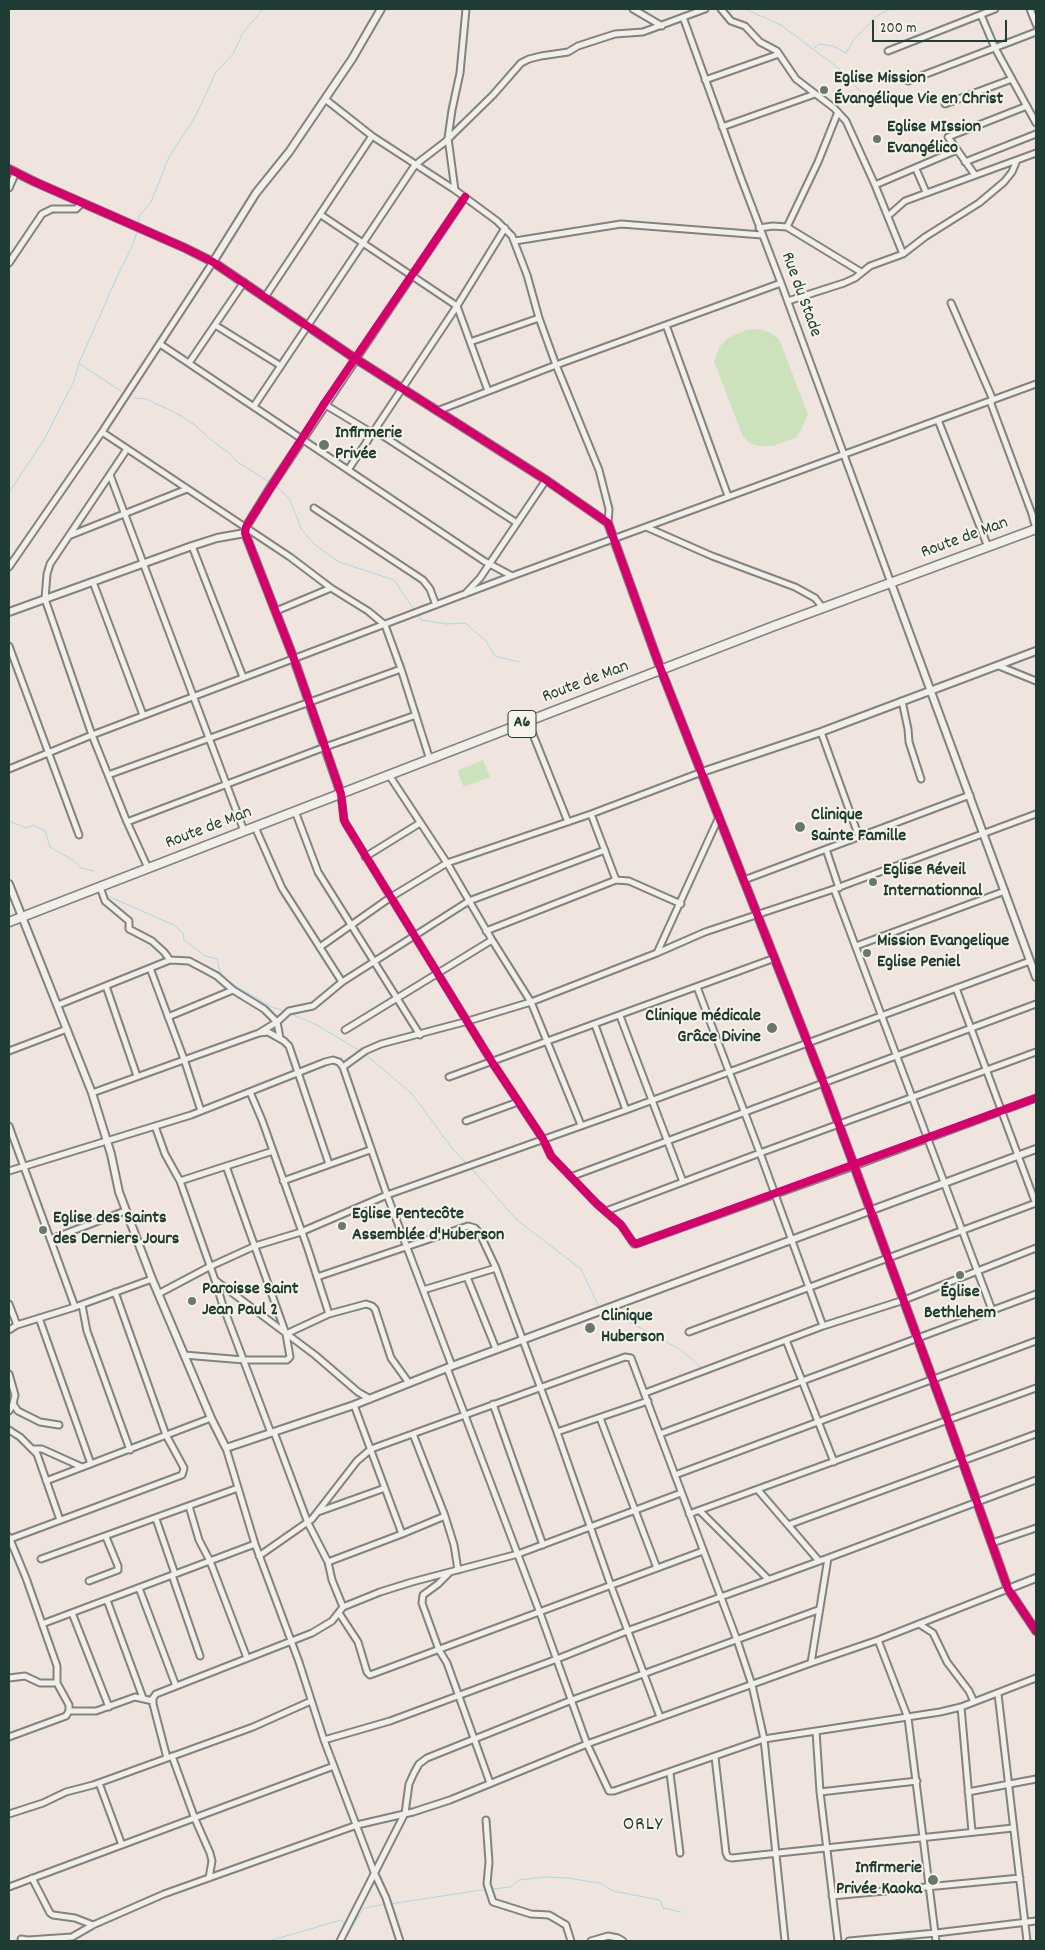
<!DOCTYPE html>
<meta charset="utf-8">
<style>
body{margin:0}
#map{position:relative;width:1045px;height:1950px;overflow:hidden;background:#efe4de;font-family:Dekko,sans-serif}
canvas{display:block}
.frame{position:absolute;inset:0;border:10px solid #1f3d34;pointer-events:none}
.scale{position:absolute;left:872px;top:20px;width:135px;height:22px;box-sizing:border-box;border:2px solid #1f3d34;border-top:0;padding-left:6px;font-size:15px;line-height:18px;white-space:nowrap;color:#1f3d34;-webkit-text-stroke:4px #f7f3e8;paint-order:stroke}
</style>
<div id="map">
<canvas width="1045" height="1950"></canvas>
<div class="frame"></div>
<div class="scale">200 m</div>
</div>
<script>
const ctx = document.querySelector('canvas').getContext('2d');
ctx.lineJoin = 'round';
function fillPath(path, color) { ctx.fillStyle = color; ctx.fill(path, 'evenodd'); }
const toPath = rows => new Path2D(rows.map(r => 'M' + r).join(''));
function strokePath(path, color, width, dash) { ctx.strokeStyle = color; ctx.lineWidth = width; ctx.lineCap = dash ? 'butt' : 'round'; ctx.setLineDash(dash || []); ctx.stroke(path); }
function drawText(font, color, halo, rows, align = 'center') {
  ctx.font = font + ' Dekko,sans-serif'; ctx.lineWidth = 4; ctx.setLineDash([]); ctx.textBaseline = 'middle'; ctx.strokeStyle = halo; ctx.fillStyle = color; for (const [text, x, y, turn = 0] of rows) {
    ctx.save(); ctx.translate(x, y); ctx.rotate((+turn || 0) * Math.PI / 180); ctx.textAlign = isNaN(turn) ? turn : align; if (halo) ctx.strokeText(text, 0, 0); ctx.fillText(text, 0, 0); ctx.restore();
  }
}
fillPath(toPath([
 [758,329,769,332,779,339,808,414,801,430,795,438,773,446,760,446,751,444,743,437,714,361,720,346,728,338,746,330],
 [483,760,490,777,464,787,457,771]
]), '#cce2bd');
strokePath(toPath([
 [745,9,781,25,837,67,860,91],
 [814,48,819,44,833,46,846,53,854,39,877,16,890,9],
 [138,225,139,216,151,202,169,157,196,115,216,72,233,54,243,33,263,9],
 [80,364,121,391],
 [134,398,146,399,178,414,195,425,210,439,228,452,236,461,269,482],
 [276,486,289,498,302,530,315,545,339,562,394,580,415,611],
 [9,492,45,438,74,381,79,363,116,279,132,247,138,229],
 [418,615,421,620,447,624,465,623,486,641,495,656,519,662],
 [9,821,26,828,33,825,45,831,50,847,73,860,81,868,94,871],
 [110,897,174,925,183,933,184,940,205,956,217,959,220,973,226,980,271,1007,285,1011],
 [289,1013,315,1024,362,1052],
 [365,1054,412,1094,452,1148,467,1164],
 [470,1167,517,1220,581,1269,599,1307],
 [605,1315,622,1318,681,1350,702,1368],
 [492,1889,511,1887,519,1880,544,1877,567,1878,600,1883,613,1891,660,1900,663,1908,681,1912],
 [390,1904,488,1889],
 [349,1929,350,1930,364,1908,387,1904],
 [269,1941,341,1920,346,1926]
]), '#a7d9e5', 1);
const minor = toPath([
 [633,9,662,26],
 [721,9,731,21,745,26,760,42,777,51,796,79,834,108,846,121,875,185,903,254],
 [1030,9,1036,24],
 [981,15,995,48,1036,123],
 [683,17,741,178,781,283,891,583],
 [888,51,995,9],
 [705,80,779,54],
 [908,81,1036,32],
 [325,99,372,136,455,190,497,221,512,236,527,275,539,318,556,365,599,470,609,509,608,523],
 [945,104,1012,79],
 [722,127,815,94],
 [965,162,1036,134],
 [916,169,926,192],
 [975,175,948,137,1027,106],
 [875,185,957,150],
 [9,188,16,172],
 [455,190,448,138,452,110,460,73,466,9],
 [321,215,457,306,488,391],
 [888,216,905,201,1036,153],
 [787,227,818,162,838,112],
 [759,228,773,226,787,227,861,272],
 [515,241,621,224,762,235],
 [9,263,42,214,52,209,76,209,82,203],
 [265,297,372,136],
 [788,301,844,283,855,278,870,266,903,254,925,237,979,203,1004,182,1012,172,1017,160],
 [951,303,993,400],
 [215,325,281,366],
 [666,325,728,496],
 [470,342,539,318],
 [160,344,484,561,512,576],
 [356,359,465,197],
 [189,363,244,282],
 [990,401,1032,514,1036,529],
 [324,404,372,433],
 [254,406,415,165,445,142,493,95,521,63,529,59,541,56,568,52,578,46,615,34,643,32,705,9],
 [437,411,556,365,781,283],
 [938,420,988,547],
 [374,430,517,523],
 [102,432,290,557,331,588,368,611,385,625,401,669,430,760],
 [127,449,50,564,47,574,45,599,92,735,127,822,148,868],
 [348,470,457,306,505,228],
 [110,475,244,831],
 [314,508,423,580,430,589,436,605],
 [646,527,712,556,795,587,815,598,823,608],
 [71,535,187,489],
 [192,546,243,677],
 [9,567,102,432,213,262],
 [93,582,143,715],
 [465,594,480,578,546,480],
 [276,611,331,588],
 [9,646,79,835],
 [999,666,1036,681],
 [902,701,908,729,909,742,921,779],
 [528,722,568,822],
 [821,732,859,837],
 [9,769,92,735,512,576,1036,384],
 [108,775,401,669],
 [389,775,447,863,492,940,531,1002,581,1125],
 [341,794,344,820,346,824,492,1062,543,1139,551,1156,596,1203,621,1225,634,1244,636,1244,854,1166,1036,1098],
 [295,811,318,872,420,1035],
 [591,814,616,880],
 [127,822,325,747,416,715],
 [255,827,282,888,342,982],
 [826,849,839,888],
 [365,857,420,823],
 [744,880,970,795],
 [100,887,105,901,129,921,129,929,152,941,164,952,170,960,189,961,206,970,217,976,233,990,264,1009,277,1022,280,1038],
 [834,889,992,1310],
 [486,931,616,880,629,881,681,904],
 [856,946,1005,891],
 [320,947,391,897,447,863,591,814,702,772],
 [657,953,719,817],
 [150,968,184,1059,201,1111],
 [106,986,137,1076],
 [697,987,760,1153,823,1326],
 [956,988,1036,1204],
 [58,1005,170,960],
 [620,1016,683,1182],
 [168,1017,233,990],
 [595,1025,626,1110],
 [345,1030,492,940],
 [259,1033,277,1022,289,1011,313,1006,342,982,469,901,605,850],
 [9,1051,67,1029],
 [343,1067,365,1051,381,1044,468,1021,531,1002,657,953,705,932,834,889,1036,814],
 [449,1077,775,958],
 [250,1092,262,1120,308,1249,329,1314],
 [92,1093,259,1033,268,1032,284,1041,289,1046,329,1164],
 [466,1121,518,1102],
 [9,1126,75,1307],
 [155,1126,165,1154,180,1181,215,1280,315,1355,358,1392,370,1399],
 [9,1171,191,1115,325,1062,333,1060,339,1062,343,1067,387,1195,452,1366],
 [573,1176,1036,1004],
 [180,1181,273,1151],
 [283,1181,370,1150],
 [606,1211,760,1153,1036,1052],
 [51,1239,125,1211],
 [317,1277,468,1226,475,1228,480,1234,496,1268,557,1432,611,1586,660,1717],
 [467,1277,496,1349],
 [215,1280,223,1306,271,1433],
 [423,1290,496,1268],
 [158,1294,209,1267,255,1246,301,1232,387,1195,626,1110,1030,961],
 [9,1304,17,1325],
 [82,1305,87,1331,130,1450],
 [39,1318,91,1464],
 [9,1330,17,1325,75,1307,152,1279],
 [689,1332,1036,1203],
 [286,1334,329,1314,366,1304,372,1306,375,1309,391,1358,409,1383],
 [786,1340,834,1462],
 [184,1355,244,1360,287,1360,290,1357,286,1334,226,1166],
 [447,1368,540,1613,587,1744,609,1791,614,1791,764,1739,940,1712,961,1707,1036,1678],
 [9,1374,15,1395,13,1404,9,1411],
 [645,1393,823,1326,904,1300,1036,1248],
 [13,1404,18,1411,40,1422,59,1425],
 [493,1404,543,1545],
 [354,1405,402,1534],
 [600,1418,657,1568],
 [9,1430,20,1437,37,1454,60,1520],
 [274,1432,308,1523,328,1562,332,1580,343,1607],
 [557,1432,648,1401],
 [413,1434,445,1516,454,1545,458,1570],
 [660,1434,1036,1294],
 [226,1448,255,1544,299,1662,324,1740,374,1872,386,1898,400,1941],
 [33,1449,42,1449,82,1467],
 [675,1475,1036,1341],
 [46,1481,211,1418],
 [758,1490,819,1561],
 [189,1506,199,1540,210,1561,247,1658],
 [700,1511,768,1579],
 [318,1512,385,1488],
 [689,1514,1036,1388],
 [156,1519,175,1574],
 [788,1525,1036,1434],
 [9,1537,26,1578,57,1666,57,1683],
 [10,1539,182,1475,183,1472,184,1468,166,1435,115,1292],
 [992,1543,1036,1528],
 [259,1556,312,1519,357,1461,371,1449,625,1357,631,1358,737,1640,752,1685,764,1739,785,1941],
 [41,1559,238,1488],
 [328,1562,402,1534,445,1516],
 [449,1573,438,1584,423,1595,422,1603,439,1650,447,1663,490,1783],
 [172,1575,200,1656],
 [89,1581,118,1570,118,1566,106,1537],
 [139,1588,176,1686],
 [107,1600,143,1698],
 [72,1613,109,1707],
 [339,1613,358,1642,367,1672,370,1675,703,1551],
 [42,1624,255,1544],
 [919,1624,933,1633,947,1662,969,1691,974,1702],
 [878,1640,908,1718,936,1941],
 [811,1663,828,1558],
 [9,1678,25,1676,40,1683,57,1683,69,1705,69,1711,66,1716,9,1737],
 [998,1694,1027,1941],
 [961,1707,972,1832],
 [69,1711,96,1711,135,1697,153,1701],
 [816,1731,820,1792,838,1941],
 [324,1740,390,1721,557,1659,627,1631,828,1558,1036,1480],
 [172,1756,195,1819,210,1853,212,1861,209,1878],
 [715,1757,726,1853,728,1857,732,1858,1013,1828],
 [167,1758,153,1704,153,1698,156,1694,312,1633,332,1621,343,1607,380,1592,412,1582,518,1554,681,1493],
 [670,1773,680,1853],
 [99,1783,122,1845],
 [820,1792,917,1781],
 [968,1792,1036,1779],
 [9,1814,43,1803,66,1792,93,1785,253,1727,311,1701],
 [486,1820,489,1862,487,1884,493,1902,531,1914,549,1915,566,1925,571,1941],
 [32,1878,50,1913,53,1915,75,1918,93,1925],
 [9,1887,334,1766],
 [832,1896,1020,1878],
 [21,1939,28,1940,72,1937,93,1925,164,1894,357,1825,413,1812,450,1800,587,1744,811,1663,878,1640,1008,1589],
 [340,1941,405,1813,409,1784,414,1773,419,1764,427,1758,572,1700,818,1610],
 [591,1941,608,1936,618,1938,623,1941],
 [849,1941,936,1933,1036,1921]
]);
const tertiary = toPath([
 [9,169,35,182,185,248,213,262,356,359,546,480,608,523,661,670,824,1084,948,1421,1008,1589,1036,1631],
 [213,262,256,193,289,152,352,59,381,9],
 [891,583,1036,977],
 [9,612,192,546,217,538,245,533],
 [702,772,821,732,1036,651],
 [341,794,294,659,245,533,246,527,270,488,356,359],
 [9,884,92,1093,111,1154,119,1192,152,1279,211,1418,226,1448,354,1405,452,1366,1036,1149],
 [1008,1589,1036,1578]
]);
const trunk = toPath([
 [9,922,774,626,1036,529]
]);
strokePath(minor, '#82837e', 9);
strokePath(tertiary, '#82837e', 10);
strokePath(trunk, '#82837e', 11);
strokePath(minor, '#f2efeb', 5);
strokePath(tertiary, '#f2efeb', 6);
strokePath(trunk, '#f2efeb', 8);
strokePath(toPath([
 [9,169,35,182,185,248,213,262,356,359,546,480,608,523,661,670,824,1084,948,1421,1008,1589,1036,1631],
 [465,197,324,404,252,517,246,527,245,533,294,659,325,747,341,794,344,820,346,824,492,1062,543,1139,551,1156,596,1203,621,1225,632,1241,636,1244,1036,1098]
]), '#d6006c', 8);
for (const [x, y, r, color] of [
 [824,90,5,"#687770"],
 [877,139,5,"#687770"],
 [324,445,6,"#687770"],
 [800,827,6,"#687770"],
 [873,882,5,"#687770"],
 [867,953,5,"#687770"],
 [772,1028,6,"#687770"],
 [342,1226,5,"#687770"],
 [43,1230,5,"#687770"],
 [960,1275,5,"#687770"],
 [192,1301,5,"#687770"],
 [590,1328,6,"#687770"],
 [933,1880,6,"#687770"]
]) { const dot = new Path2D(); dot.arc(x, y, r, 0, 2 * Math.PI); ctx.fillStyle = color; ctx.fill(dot); strokePath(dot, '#f7f3e8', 2); }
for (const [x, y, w] of [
 [522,724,28]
]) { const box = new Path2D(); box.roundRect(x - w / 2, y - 13.5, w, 27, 4); ctx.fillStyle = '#f7f3e8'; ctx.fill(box); strokePath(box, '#1f3d34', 1); }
drawText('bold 16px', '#1f3d34', null, [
 ["A6",522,724]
]);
drawText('bold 18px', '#1f3d34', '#f7f3e8', [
 ["Eglise Mission",834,80],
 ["Évangélique Vie en Christ",834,101],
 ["Eglise MIssion",887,129],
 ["Evangélico",887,150],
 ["Infirmerie",335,435],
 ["Privée",335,456],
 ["Clinique",811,817],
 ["Sainte Famille",811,838],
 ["Eglise Réveil",883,872],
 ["Internationnal",883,893],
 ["Mission Evangelique",877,943],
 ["Eglise Peniel",877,964],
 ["Clinique médicale",761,1018,"right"],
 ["Grâce Divine",761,1039,"right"],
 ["Eglise Pentecôte",352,1216],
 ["Assemblée d'Huberson",352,1237],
 ["Eglise des Saints",53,1220],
 ["des Derniers Jours",53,1241],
 ["Paroisse Saint",202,1291],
 ["Jean Paul 2",202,1312],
 ["Église",960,1294,"center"],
 ["Bethlehem",960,1315,"center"],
 ["Clinique",601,1318],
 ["Huberson",601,1339],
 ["Infirmerie",922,1870,"right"],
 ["Privée Kaoka",922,1891,"right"]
], 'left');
drawText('18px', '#1f3d34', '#f7f3e8', [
 ["Rue du Stade",800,295,70],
 ["Route de Man",965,539,-20],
 ["Route de Man",586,683,-21],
 ["Route de Man",209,829,-21]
]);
ctx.letterSpacing = '1px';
drawText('20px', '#1f3d34', '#f7f3e8', [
 ["ORLY",643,1826]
]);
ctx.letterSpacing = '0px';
</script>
